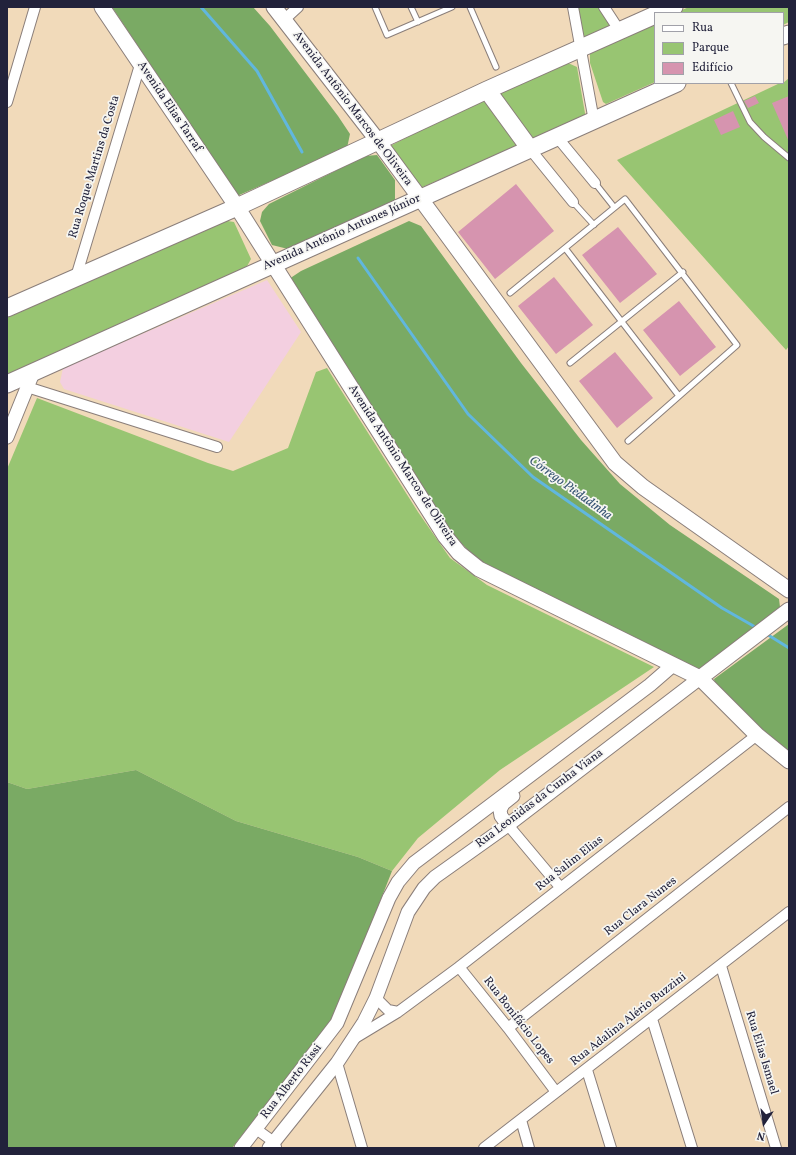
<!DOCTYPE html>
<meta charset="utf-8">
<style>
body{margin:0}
#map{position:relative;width:796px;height:1155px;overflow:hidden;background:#f1daba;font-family:Vollkorn,serif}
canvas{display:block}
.frame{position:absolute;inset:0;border:8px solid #22223b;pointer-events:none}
.legend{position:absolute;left:654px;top:12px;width:130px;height:72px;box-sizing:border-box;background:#f6f6f2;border:1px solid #a1a1a9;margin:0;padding:5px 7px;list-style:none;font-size:12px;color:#22223b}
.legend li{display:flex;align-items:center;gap:8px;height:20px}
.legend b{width:20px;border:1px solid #a1a1a9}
.north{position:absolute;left:744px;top:1103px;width:40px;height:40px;-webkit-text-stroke:3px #f6f6f2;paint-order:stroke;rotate:193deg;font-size:11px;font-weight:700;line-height:16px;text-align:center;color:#22223b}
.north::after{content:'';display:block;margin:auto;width:14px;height:18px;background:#22223b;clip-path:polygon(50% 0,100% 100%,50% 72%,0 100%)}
</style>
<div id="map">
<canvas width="796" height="1155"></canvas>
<div class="frame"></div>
<ul class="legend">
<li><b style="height:5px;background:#fff"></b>Rua</li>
<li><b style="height:11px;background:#98c572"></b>Parque</li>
<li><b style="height:11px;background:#d694af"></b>Edifício</li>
</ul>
<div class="north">N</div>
</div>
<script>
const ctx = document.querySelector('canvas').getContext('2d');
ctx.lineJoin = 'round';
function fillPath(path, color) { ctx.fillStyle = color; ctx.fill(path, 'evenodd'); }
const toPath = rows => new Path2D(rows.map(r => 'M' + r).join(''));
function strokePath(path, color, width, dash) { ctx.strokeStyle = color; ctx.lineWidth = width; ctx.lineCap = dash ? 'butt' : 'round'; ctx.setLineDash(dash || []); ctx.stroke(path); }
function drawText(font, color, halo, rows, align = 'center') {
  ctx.font = font + ' Vollkorn,serif'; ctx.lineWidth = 3.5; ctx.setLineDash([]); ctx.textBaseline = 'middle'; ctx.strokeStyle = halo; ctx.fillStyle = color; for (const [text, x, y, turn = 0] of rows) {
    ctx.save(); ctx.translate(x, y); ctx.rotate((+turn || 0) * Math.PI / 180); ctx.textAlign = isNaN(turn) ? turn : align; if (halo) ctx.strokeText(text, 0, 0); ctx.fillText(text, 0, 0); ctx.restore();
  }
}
fillPath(toPath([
 [267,280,301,332,229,442,64,389,60,382,63,368]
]), '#f3cfe0');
fillPath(toPath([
 [577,7,599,7,612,28,583,41],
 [689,7,789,7,789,22,783,25,783,13,675,13],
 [655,22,655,82,606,104,603,102,590,63,590,54,594,47],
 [568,63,577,67,586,119,538,139,528,137,500,99,500,92],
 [789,78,789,346,786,350,617,160,780,83,783,83],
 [476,102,485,102,516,137,520,145,418,189,391,153,392,145],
 [221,220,234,222,251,259,245,270,7,376,7,315],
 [327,368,418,512,450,558,487,585,654,667,500,770,418,838,392,871,358,857,236,821,136,770,27,789,7,782,7,469,37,398,208,463,233,471,288,448,316,372]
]), '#98c572');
fillPath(toPath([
 [112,7,253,7,270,26,338,116,350,134,347,148,237,196],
 [377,155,395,180,395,200,288,249,272,245,260,221,262,212,269,204,365,156],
 [409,221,421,226,521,363,581,440,620,484,670,525,779,599,780,607,699,672,595,618,481,563,454,536,289,279,301,271],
 [789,624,789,755,716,687,714,679],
 [136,770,236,821,358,857,392,871,335,1016,232,1148,7,1148,7,782,27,789]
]), '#7aaa64');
strokePath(toPath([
 [201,7,257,71,302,152],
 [358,258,468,414,533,477,722,608,757,628],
 [765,633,789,648]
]), '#61b7de', 3);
fillPath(toPath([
 [755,96,759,103,748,108,744,101],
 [789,96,789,142,772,103],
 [733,111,740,127,721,135,714,120],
 [516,184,554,231,495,279,458,232],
 [618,227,657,274,620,303,582,255],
 [554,277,593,325,556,354,518,306],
 [679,301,716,347,680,376,643,330],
 [615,352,653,398,617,428,579,381]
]), '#d694af');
const service = toPath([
 [375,7,387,35,452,7],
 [411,7,418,22],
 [470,7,496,67],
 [731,83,750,122,764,137,789,158],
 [595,183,614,207],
 [573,202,594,225],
 [565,248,679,396],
 [510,293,625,199,737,345,628,441],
 [570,363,683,272]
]);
const minor = toPath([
 [573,7,594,121],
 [604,7,619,30],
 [285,19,298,7],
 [7,102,35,7],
 [557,137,595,183],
 [530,149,573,202],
 [76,277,140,65],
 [27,387,217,447],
 [508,825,560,887],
 [721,966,776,1148],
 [459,967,508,1028,556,1092],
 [376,998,388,1010,398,1012],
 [652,1019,692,1148],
 [508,1028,789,807],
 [355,1038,398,1012,459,967,757,735],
 [337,1063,362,1148],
 [587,1070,611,1148],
 [521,1120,529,1148],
 [256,1129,274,1142,276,1147],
 [484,1148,789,912]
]);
const tertiary = toPath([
 [7,437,33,373],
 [508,825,501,816,500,810,503,804,513,796],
 [241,1148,337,1023,389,898,398,882,414,863,650,685,673,665],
 [269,1148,337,1063,364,1022,376,998,408,912,424,888,435,877,508,825,700,678]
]);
const secondary = toPath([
 [102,7,237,207,445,536,459,553,479,569,700,678,757,735,789,761],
 [274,7,378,141,615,463,643,487,789,590],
 [700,678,789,610]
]);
const primary = toPath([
 [659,13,674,7],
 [783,36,789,34],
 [487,90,530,149],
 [7,308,237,207,487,90,655,15],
 [7,384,677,83]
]);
strokePath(service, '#8a7e7a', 7);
strokePath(minor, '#8a7e7a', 12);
strokePath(tertiary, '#8a7e7a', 15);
strokePath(secondary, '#8a7e7a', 17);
strokePath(primary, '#8a7e7a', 19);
strokePath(service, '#fff', 5);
strokePath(minor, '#fff', 10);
strokePath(tertiary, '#fff', 13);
strokePath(secondary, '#fff', 15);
strokePath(primary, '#fff', 17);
drawText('12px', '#22223b', '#f6f6f2', [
 ["Avenida Elias Tarraf",169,107,56],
 ["Avenida Antônio Marcos de Oliveira",352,109,53],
 ["Rua Roque Martins da Costa",95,167,-73],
 ["Avenida Antônio Antunes Júnior",342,233,-24],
 ["Avenida Antônio Marcos de Oliveira",402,466,57],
 ["Rua Leonidas da Cunha Viana",540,799,-37],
 ["Rua Salim Elias",570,864,-38],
 ["Rua Clara Nunes",641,907,-38],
 ["Rua Adalina Alério Buzzini",629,1020,-38],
 ["Rua Bonifácio Lopes",518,1021,52],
 ["Rua Elias Ismael",761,1053,73],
 ["Rua Alberto Rissi",292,1082,-52]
]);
drawText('italic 13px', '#385674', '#f6f6f2', [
 ["Córrego Piedadinha",570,489,36]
]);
</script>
